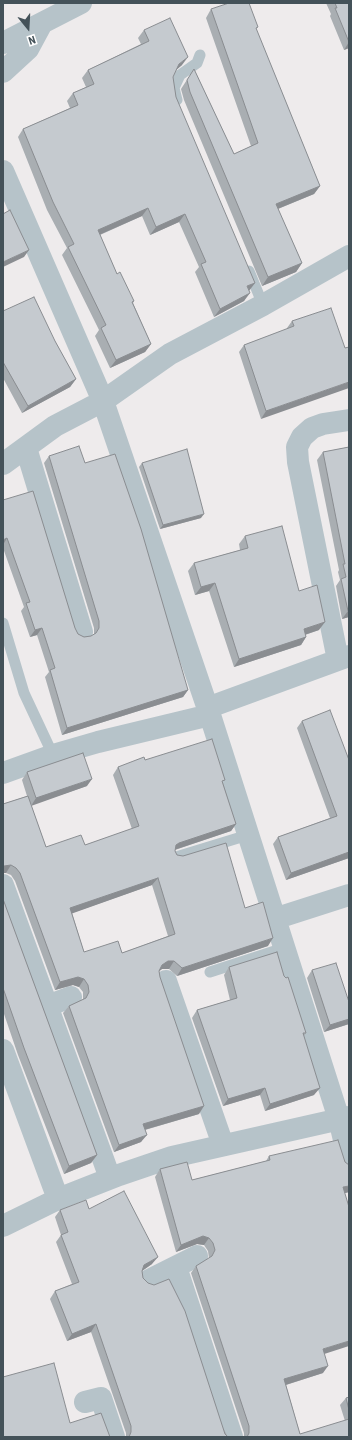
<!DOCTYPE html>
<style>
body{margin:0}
#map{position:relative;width:352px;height:1440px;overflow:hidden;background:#eeebec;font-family:"Roboto Condensed",sans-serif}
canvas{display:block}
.frame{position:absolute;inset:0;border:4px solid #445259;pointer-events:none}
.north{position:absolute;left:8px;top:8px;width:40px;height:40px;-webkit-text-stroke:3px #fff;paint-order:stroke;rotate:162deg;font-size:11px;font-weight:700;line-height:16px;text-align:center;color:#445259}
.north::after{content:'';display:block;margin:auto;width:14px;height:18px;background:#445259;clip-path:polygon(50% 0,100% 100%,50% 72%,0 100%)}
</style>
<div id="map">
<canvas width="352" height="1440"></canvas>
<div class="frame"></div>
<div class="north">N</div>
</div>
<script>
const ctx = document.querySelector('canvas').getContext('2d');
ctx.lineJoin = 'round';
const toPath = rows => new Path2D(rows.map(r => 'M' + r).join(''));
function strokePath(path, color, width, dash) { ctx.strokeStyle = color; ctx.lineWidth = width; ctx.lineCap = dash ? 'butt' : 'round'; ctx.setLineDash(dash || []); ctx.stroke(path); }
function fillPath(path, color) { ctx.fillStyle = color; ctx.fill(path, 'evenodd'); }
strokePath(toPath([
 [177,100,174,88,180,75,197,63,200,55],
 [249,271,263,305],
 [3,623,24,693,53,755],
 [176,857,248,835],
 [210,972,284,948]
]), '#b6c3c9', 11);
strokePath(toPath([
 [3,43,81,3],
 [3,72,28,49,42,23],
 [3,171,103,401,210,715,339,1119,349,1161],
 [26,448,82,632],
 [3,464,55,426,103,401,170,354,263,305,349,256],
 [338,660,298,462,297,447,302,437,312,428,323,424,349,420],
 [207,708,349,656],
 [3,773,53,755,98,742,210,715],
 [3,885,110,1178],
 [274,919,349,895],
 [166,981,223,1145],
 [47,1006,71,997],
 [3,1050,58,1199],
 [3,1226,58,1199,119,1175,172,1157,349,1117],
 [176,1267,232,1437],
 [149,1280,197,1256],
 [85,1402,101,1398,114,1437]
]), '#b6c3c9', 22);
fillPath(toPath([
 [326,3,349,3,349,48,344,50,330,16,331,14],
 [211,9,258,27,256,29,320,186,314,194,278,209,302,263,296,272,262,286,184,100,181,89,194,69,234,154,251,146,206,18],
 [144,30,182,65,177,69,173,77,176,97,249,291,244,301,214,317,195,272,199,267,179,222,150,235,142,216,100,235,117,274,134,301,133,303,151,344,145,352,110,368,95,336,99,330,62,255,67,248,47,210,18,137,23,129,70,108,67,101,73,93,86,87,82,78,88,70,141,44,138,38],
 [3,311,55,341,76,379,70,387,22,413,3,378],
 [292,321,345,348,261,419,239,352,244,345,287,329,287,328],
 [349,447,349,617,342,619,336,586,340,580,338,572,339,570,317,460,323,452],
 [49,456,85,463,188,690,183,697,62,735,45,677,49,672,37,635,30,637,21,611,24,607,3,548,3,500,78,634,84,637,91,636,94,635,94,628,44,463],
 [142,463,201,518,160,529,139,467],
 [245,536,299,591,319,630,305,635,306,637,301,645,234,667,209,591,195,595,188,571,194,563,240,550,239,544],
 [302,721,349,760,349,858,286,880,273,844,278,837,330,818,297,728],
 [145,760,223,783,236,824,231,831,175,850,175,851,177,855,245,908,268,946,177,976,169,969,162,969,159,971,160,977,199,1114,145,1130,141,1142,114,1152,63,1013,69,1006,83,999,83,992,79,987,73,985,55,990,15,881,11,875,6,873,3,873,3,804,27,796,22,780,27,772,87,786,31,805,46,847,85,845,132,829,113,775,118,767],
 [152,885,168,936,122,953,84,952,72,913],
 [3,899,97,1155,91,1163,64,1174,18,1055,3,1011],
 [229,967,284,976,306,1033,304,1036,314,1095,265,1111,260,1095,223,1106,192,1018,197,1010,230,1000,224,975],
 [312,970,349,1024,324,1032,307,978],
 [269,1156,349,1192,345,1193,324,1354,323,1373,286,1385,300,1434,345,1421,340,1405,346,1398,349,1397,349,1437,244,1437,244,1433,191,1273,196,1266,209,1258,208,1251,204,1245,197,1244,176,1252,155,1177,160,1169,192,1180,266,1161],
 [89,1209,152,1264,142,1271,143,1278,228,1437,126,1437,126,1433,91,1332,67,1341,50,1299,55,1291,72,1284,56,1242,61,1235,55,1217,60,1210]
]), '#a9aeb2');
fillPath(toPath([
 [349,42,349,48,344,50],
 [188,57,182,65,174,72,179,64],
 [320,186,314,194,270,212,276,204],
 [148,208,142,216,92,238,98,230],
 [185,214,179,222,150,235,156,227],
 [29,250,24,257,3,267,3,262],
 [302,263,296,272,262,286,268,277],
 [255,283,249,291,247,286],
 [250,293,244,301,214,317,220,309],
 [151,344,145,352,110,368,116,360],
 [76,379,70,387,22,413,28,406],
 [349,382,349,388,261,419,266,411],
 [204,514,201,518,160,529,163,525],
 [7,538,3,545,3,540],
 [215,583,209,591,195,595,201,587],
 [348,611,349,611,349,617,342,619],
 [325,622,319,630,298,637,304,629],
 [42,628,37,635,30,637,35,630],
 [306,637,301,645,234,667,239,659],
 [188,690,183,697,62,735,67,728],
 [92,779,87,786,31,806,36,798],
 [236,824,231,831,174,850,176,845,179,843],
 [349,852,349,858,286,880,291,873],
 [11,865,6,873,3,873,3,867,4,866],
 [158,878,152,885,65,916,70,908],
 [273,938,268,946,177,976,182,968],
 [168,961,174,961,169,969,162,969,157,973,162,965],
 [78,977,84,979,79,987,73,985,55,990,60,982],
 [349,1019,349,1024,324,1032,330,1025],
 [265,1088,260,1095,223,1106,228,1099],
 [320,1088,314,1095,265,1111,270,1104],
 [204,1106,199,1114,137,1132,143,1124],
 [147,1135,141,1142,114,1152,119,1145],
 [97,1155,91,1163,64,1174,69,1166],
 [349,1186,349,1192,338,1195,343,1187],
 [203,1236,209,1238,204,1245,197,1244,176,1252,181,1245],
 [158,1257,152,1264,139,1273,144,1265],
 [96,1324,91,1332,67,1341,72,1334],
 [349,1341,349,1346,318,1356,323,1349],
 [328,1366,323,1373,279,1387,284,1379]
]), '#8a8d91');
const building = toPath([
 [229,3,249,3,258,27,256,28,320,186,276,204,302,263,268,277,190,92,187,80,194,69,234,154,258,143,211,9,229,3],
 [335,3,349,3,349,42,335,8,337,8,335,3],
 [170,18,188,57,179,64,173,77,176,97,255,283,247,286,250,293,220,309,201,264,206,262,185,214,156,227,148,208,98,230,117,274,120,272,134,301,132,302,151,344,116,360,101,328,106,325,68,247,74,244,53,202,23,129,78,105,73,93,94,84,88,70,149,41,144,30,170,18],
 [10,210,29,250,3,262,3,214,10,210],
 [34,297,55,341,76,379,28,406,3,362,3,311,34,297],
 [331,308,345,348,349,347,349,382,266,411,244,345,294,326,292,321,331,308],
 [79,446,85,463,115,454,141,529,188,690,67,728,50,670,55,668,42,628,35,630,26,603,30,602,7,538,3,540,3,500,33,491,75,628,78,634,84,637,91,636,96,633,99,628,99,621,49,456,79,446],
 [349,447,349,611,348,611,341,579,346,577,343,564,345,564,323,452,349,447],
 [187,449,204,514,163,525,142,463,187,449],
 [282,526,299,591,317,585,325,622,304,629,306,637,239,659,215,583,201,587,194,563,248,548,245,536,282,526],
 [330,710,349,760,349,852,291,873,278,837,337,816,302,721,330,710],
 [212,739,225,780,222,781,236,824,179,843,176,845,175,851,177,855,183,856,226,843,245,908,263,902,273,938,182,968,174,961,168,961,162,965,159,971,160,977,204,1106,143,1124,147,1135,119,1145,69,1006,86,998,89,992,88,985,84,979,78,977,60,982,20,873,16,868,11,865,4,866,3,867,3,804,28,796,46,847,81,835,85,845,139,826,118,767,144,757,145,760,212,739],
 [158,878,175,934,122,953,118,941,84,952,70,908,158,878],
 [83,753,92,779,36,798,27,772,83,753],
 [3,899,97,1155,69,1166,24,1048,3,988,3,899],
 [277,952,284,976,286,978,288,977,306,1033,303,1033,320,1088,270,1104,265,1088,228,1099,197,1010,237,998,229,967,277,952],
 [336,963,349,1002,349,1019,330,1025,312,970,336,963],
 [338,1140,345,1162,349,1165,349,1186,343,1187,349,1207,349,1341,323,1349,328,1366,284,1379,300,1434,349,1419,349,1437,247,1437,249,1433,249,1426,196,1266,212,1256,215,1250,213,1243,209,1238,203,1236,181,1245,160,1169,187,1162,192,1180,270,1160,269,1156,338,1140],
 [124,1191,158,1257,144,1265,142,1271,143,1278,148,1283,154,1285,169,1279,185,1311,225,1434,228,1437,129,1437,131,1432,131,1426,96,1324,72,1334,55,1291,79,1282,61,1235,68,1232,60,1210,86,1200,89,1209,124,1191],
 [54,1363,70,1423,101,1413,110,1437,3,1437,3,1377,54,1363],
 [349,1397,349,1410,346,1398,349,1397]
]);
fillPath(building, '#c5cacf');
strokePath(building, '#8a8d91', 1);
</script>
